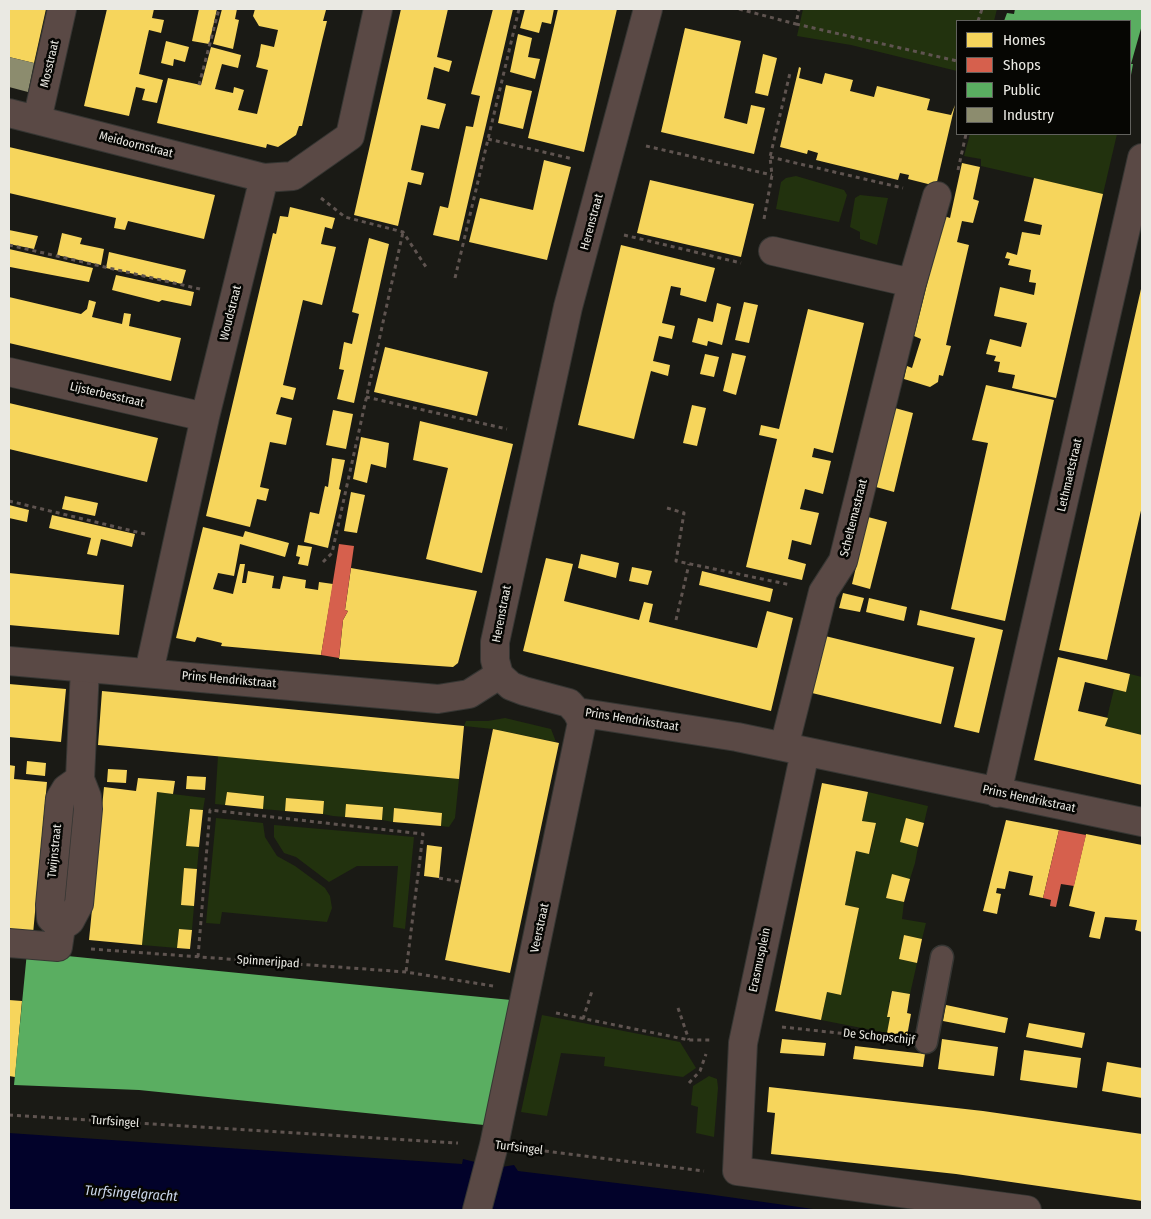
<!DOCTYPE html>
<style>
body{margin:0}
#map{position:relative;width:1151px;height:1219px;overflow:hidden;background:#1a1a15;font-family:"Fira Sans Condensed",sans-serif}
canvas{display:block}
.frame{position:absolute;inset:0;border:10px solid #eae9e3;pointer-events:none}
.legend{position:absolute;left:956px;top:20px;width:175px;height:115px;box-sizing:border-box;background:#060603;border:1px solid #61615d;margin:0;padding:6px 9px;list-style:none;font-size:15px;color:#eae9e3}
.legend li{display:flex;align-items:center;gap:10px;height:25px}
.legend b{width:25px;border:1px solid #61615d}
</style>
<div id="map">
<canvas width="1151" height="1219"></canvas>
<div class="frame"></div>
<ul class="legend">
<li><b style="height:14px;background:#f6d55c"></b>Homes</li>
<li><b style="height:14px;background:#d6604d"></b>Shops</li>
<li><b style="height:14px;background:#5aae61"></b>Public</li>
<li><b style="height:14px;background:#8c8c6e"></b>Industry</li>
</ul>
</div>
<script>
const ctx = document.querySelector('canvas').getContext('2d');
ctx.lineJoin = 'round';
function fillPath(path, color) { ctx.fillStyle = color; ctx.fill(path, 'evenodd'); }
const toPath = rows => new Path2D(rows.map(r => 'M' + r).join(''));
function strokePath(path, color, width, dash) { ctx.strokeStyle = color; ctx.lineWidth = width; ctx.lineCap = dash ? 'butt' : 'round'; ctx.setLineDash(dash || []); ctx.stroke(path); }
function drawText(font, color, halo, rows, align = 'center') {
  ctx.font = font + ' "Fira Sans Condensed",sans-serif'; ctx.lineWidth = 5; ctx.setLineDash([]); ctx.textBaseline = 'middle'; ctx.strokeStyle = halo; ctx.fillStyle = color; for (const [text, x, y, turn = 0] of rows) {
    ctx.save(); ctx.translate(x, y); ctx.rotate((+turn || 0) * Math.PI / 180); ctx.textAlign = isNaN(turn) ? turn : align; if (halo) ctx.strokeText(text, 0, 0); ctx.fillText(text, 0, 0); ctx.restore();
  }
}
fillPath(toPath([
 [803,9,997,9,994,21,957,21,957,71,851,45,797,36],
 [970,134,1117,134,1103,194,981,166,981,159,964,156],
 [796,176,844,190,847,195,839,222,776,209,781,182,786,178],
 [860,195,888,198,877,245,860,239,860,232,850,227,855,198],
 [1130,674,1142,677,1142,735,1105,726,1114,689,1126,692],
 [505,718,551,729,556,742,493,729,464,726,466,721,488,721],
 [218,756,459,779,455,818,449,827,441,826,442,813,394,808,393,822,382,820,383,807,347,804,345,817,333,816,323,814,324,801,287,798,285,811,263,809,263,796,227,792,225,805,215,804],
 [157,792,205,798,203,810,190,809,186,845,199,847,197,869,185,868,181,905,194,906,192,930,179,929,177,948,142,945],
 [868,792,928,806,924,823,907,818,900,842,918,847,915,863,910,879,892,875,886,898,904,902,902,919,926,923,922,939,904,935,899,959,917,963,910,994,891,991,887,1016,890,1017,887,1033,821,1020,827,992,840,995,859,908,845,905,856,851,870,853,876,824,862,821],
 [216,818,263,823,265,837,277,856,295,866,325,888,330,896,332,908,327,922,222,912,220,924,206,923],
 [274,825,414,837,405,929,393,927,398,866,357,866,329,882,296,857,284,853,274,837],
 [542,1015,680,1042,696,1068,683,1077,604,1066,605,1057,561,1053,547,1116,521,1112],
 [709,1076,717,1079,718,1088,714,1137,696,1133,698,1107,691,1105,693,1086]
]), '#22320e');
fillPath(toPath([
 [9,1133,462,1164,463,1159,475,1162,467,1199,502,1167,514,1165,518,1171,707,1194,820,1210,9,1210]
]), '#02022a');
fillPath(toPath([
 [9,9,46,9,34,63,9,57],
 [107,9,154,9,152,18,164,20,161,33,149,30,139,74,163,80,157,103,142,100,145,89,136,87,129,116,84,106],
 [199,9,217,9,209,44,192,41],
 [222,9,237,9,235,19,239,20,233,49,213,44],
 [255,9,326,10,323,21,327,21,322,41,302,126,299,126,296,135,278,147,267,144,266,148,157,123,168,78,201,85,211,47,241,55,238,68,222,64,215,89,233,93,234,87,244,90,238,110,257,114,268,70,256,67,259,56,261,44,274,47,278,30,259,26,253,16],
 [401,9,448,9,437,57,452,61,449,72,434,67,427,99,446,104,439,129,421,125,411,170,424,173,421,185,408,182,398,226,354,215],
 [493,9,513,9,459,241,433,235,440,206,448,208,466,126,473,127,480,96,471,94],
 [525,9,554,9,551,24,542,22,539,33,520,28],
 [558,9,617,9,584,152,528,138],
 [685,28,741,41,724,118,747,124,751,105,765,108,754,154,661,132],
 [518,34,532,38,528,57,540,59,535,79,510,72],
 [166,41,189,47,185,62,174,59,173,66,161,63],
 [763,54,777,58,768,96,755,93],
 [799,67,801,68,799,78,822,84,825,73,853,80,850,91,874,97,877,86,930,99,927,110,951,115,955,105,936,186,908,179,909,175,900,173,898,180,816,160,818,153,808,150,807,154,780,147],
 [506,85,532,91,523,129,498,123],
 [9,147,215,195,204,239,128,221,125,230,114,228,116,218,9,193],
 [544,160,571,167,547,260,469,242,480,198,533,210],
 [962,163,980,167,973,199,979,201,973,223,962,221,957,242,969,245,946,345,951,346,943,376,939,375,938,382,930,387,904,379,907,366,912,368,921,339,914,336,944,216,950,218],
 [1034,178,1103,194,1056,398,1012,388,1015,375,998,372,1000,362,994,361,996,356,986,354,990,339,1021,347,1027,323,994,316,1000,287,1034,295,1036,283,1029,282,1031,270,1008,265,1010,259,1005,258,1007,252,1017,255,1022,232,1040,235,1042,225,1024,221],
 [650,180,754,204,741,257,637,233],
 [290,207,335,218,332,229,325,227,321,244,336,247,322,305,303,300,283,385,296,388,293,400,281,397,276,414,292,418,286,445,270,442,260,487,269,489,266,501,257,499,250,527,206,516,273,233,276,234,280,216,288,217],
 [9,230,38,236,34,249,9,244],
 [62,233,82,238,80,244,104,249,101,265,57,255],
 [369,238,389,244,354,403,337,399,344,370,339,369,344,342,352,344,359,314,352,312],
 [621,245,715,268,706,302,680,295,681,288,671,286,662,323,675,326,672,339,659,336,653,361,670,365,668,376,651,371,634,439,578,425],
 [9,249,93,268,89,282,10,267,9,271],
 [109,252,186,270,182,284,106,268],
 [116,275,194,292,191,306,162,300,159,302,112,290],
 [1141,289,1142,506,1107,660,1059,650],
 [9,297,81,314,87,309,89,300,96,302,92,317,122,324,124,313,131,314,129,326,181,338,171,381,9,343],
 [744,302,758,305,749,343,735,340],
 [717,303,731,307,722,345,708,341,707,346,692,342,698,318,713,322],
 [808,309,864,323,833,453,814,448,812,457,831,461,823,494,805,489,800,509,819,513,811,545,792,540,790,550,788,559,806,564,802,580,746,567,777,439,759,435,761,425,779,429],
 [385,347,488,372,477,416,374,392],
 [732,353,746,356,736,395,723,391],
 [705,354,719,357,714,377,700,374],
 [986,385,1054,400,1005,621,951,609,988,443,972,440],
 [9,403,158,438,147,482,9,449],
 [692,405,706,408,697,446,683,443],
 [895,408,913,413,894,492,876,487],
 [333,410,353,414,346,449,326,445],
 [420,421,513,444,482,573,426,559,448,468,413,460],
 [361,437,389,443,386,468,371,464,367,483,353,479],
 [332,458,345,460,339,489,341,490,328,548,304,542,310,512,319,514,325,486,328,487],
 [351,492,365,495,357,533,344,531],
 [65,496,98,503,95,516,62,509],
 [9,505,29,510,27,522,9,518],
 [52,515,135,534,132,547,101,539,97,556,87,554,91,538,49,528],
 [868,517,887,522,870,589,852,584],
 [203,527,243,537,245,531,289,543,285,557,240,544,234,576,218,573,213,589,233,594,240,564,245,564,242,583,246,583,248,571,274,576,272,588,280,589,283,576,306,580,305,588,318,590,319,582,333,584,321,655,221,646,222,643,197,637,195,642,176,638],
 [298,545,312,547,308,566,298,564,300,557,296,556],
 [581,554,619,563,616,578,578,568],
 [546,558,573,564,564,601,639,620,644,602,653,604,649,622,757,648,767,611,793,618,771,711,523,651],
 [632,567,652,571,648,585,629,581],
 [351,568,477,591,458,663,453,667,339,659,343,620,348,611,345,610],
 [702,571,773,589,770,602,699,585],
 [9,573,124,585,119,635,9,625],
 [843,593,864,598,860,612,839,608],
 [869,598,907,607,904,621,866,612],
 [920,610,1003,630,979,733,954,727,975,638,917,625],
 [825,636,954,667,941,724,812,693],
 [1058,657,1130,674,1126,692,1085,682,1078,711,1108,718,1105,726,1142,735,1142,785,1034,760],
 [9,684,66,689,61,742,9,737],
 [102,691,464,726,459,779,98,745],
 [493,729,559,743,510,973,445,960],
 [27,761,46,763,45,776,26,774],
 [9,765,15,766,14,779,47,782,33,934,9,932],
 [108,769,127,770,126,783,107,782],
 [187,776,206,777,205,790,186,789],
 [138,778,175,781,173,794,157,792,142,945,89,940,104,787,136,791],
 [822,783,868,792,862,821,876,823,869,854,856,851,845,905,859,908,841,995,827,992,821,1020,775,1011],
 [227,792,264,796,263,809,225,805],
 [286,798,324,801,323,814,285,811],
 [346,804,383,807,382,820,345,817],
 [394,808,442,813,441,826,393,822],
 [190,809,203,810,199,847,186,846],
 [906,818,924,823,918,847,900,842],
 [1006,820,1059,830,1043,898,1029,895,1033,876,1009,871,1005,889,997,888,996,893,1001,894,997,914,983,911],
 [1086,834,1142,845,1142,932,1135,930,1137,920,1105,917,1100,939,1089,937,1095,912,1069,906],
 [427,845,442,847,439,878,424,876],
 [184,868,197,869,194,906,181,905],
 [892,874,910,879,904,902,886,898],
 [179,929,192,930,190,949,177,948],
 [904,935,922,939,917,963,899,959],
 [892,991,910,994,907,1013,911,1014,907,1036,887,1033,890,1017,887,1017],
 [9,1000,22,1001,15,1077,9,1076],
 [946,1005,1008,1018,1005,1033,943,1021],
 [1029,1023,1085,1033,1082,1048,1026,1037],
 [782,1039,826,1043,824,1056,780,1053],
 [942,1039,998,1047,994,1076,938,1069],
 [855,1046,925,1054,923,1067,853,1059],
 [1024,1050,1081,1058,1077,1088,1020,1080],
 [1107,1062,1142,1068,1142,1098,1102,1091],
 [769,1087,983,1111,1142,1134,1142,1201,956,1174,771,1154,775,1113,767,1112]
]), '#f6d55c');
fillPath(toPath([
 [339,544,354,546,345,610,348,611,343,620,339,658,321,655],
 [1059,830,1086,835,1074,886,1061,884,1056,907,1050,906,1051,900,1043,898]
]), '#d6604d');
fillPath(toPath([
 [1015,9,1142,9,1142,25,1131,64,1133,64,1131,75,1130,21,1004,21,1007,13,1014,14],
 [27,952,511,1000,484,1125,139,1090,14,1085]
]), '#5aae61');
fillPath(toPath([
 [9,57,34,63,28,92,9,87]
]), '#8c8c6e');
const service = toPath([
 [926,1042,942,957]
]);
const pedestrian = toPath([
 [61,927,70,921,79,904,88,809,87,797,80,779],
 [9,943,58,947,61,927,51,918,50,905,60,799,66,789,80,779,85,668]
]);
const minor = toPath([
 [9,113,264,178],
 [37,120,62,9],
 [773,251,912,283,843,561,823,592,784,747],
 [912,283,937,196],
 [9,372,205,417],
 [9,661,438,699,469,694,499,675],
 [149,672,205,417,264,178,293,176,350,136,378,9],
 [577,712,737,737,1142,822],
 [805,752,743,1043,737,1171,1027,1210],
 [997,793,1142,158],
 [477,1210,494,1145,582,722,577,712,569,703,524,691,511,686,499,675,495,660,495,642,568,307,648,9]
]);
strokePath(service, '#363633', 25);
strokePath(pedestrian, '#363633', 30);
strokePath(minor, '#363633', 30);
strokePath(toPath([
 [739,9,796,24,799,9],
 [978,21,982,9],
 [796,24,957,61],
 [199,85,219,9],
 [488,139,573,159],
 [646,146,772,175],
 [770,157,903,188],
 [958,170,966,134],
 [321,198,345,217,403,232,428,270],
 [764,219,772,175,770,157,790,73],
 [624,235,741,263],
 [9,245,200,289],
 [455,278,519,9],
 [366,397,507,429],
 [9,501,145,534],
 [667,508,684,513,676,561,791,585],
 [323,562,332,553,403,232],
 [676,620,689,564],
 [439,878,461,882],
 [91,949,406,972,493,986],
 [198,957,210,810,423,834,406,972],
 [678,1008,689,1040],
 [556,1013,689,1040,710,1040],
 [583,1019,592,991],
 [782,1027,895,1039],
 [689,1083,700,1071,706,1054],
 [9,1115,458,1143],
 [529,1149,704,1171]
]), '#5f5450', 3, [4, 4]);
strokePath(service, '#5a4945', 22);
strokePath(pedestrian, '#5a4945', 28);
strokePath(minor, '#5a4945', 28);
drawText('12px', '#eae9e3', '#060603', [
 ["Mosstraat",50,64,-77],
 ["Meidoornstraat",136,145,14],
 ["Herenstraat",592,222,-75],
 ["Woudstraat",231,313,-76],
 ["Lijsterbesstraat",107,395,13],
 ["Lethmaetstraat",1070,475,-77],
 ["Scheltemastraat",854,518,-76],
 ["Herenstraat",502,614,-79],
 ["Prins Hendrikstraat",229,680,5],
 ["Prins Hendrikstraat",632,720,9],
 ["Prins Hendrikstraat",1029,799,12],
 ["Twijnstraat",55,851,-84],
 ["Veerstraat",540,928,-78],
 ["Erasmusplein",760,960,-78],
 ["Spinnerijpad",268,962,4],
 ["De Schopschijf",879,1037,6],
 ["Turfsingel",115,1122,4],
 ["Turfsingel",519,1148,7]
]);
drawText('italic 14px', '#ccd7eb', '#060603', [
 ["Turfsingelgracht",131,1194,4]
]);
</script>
